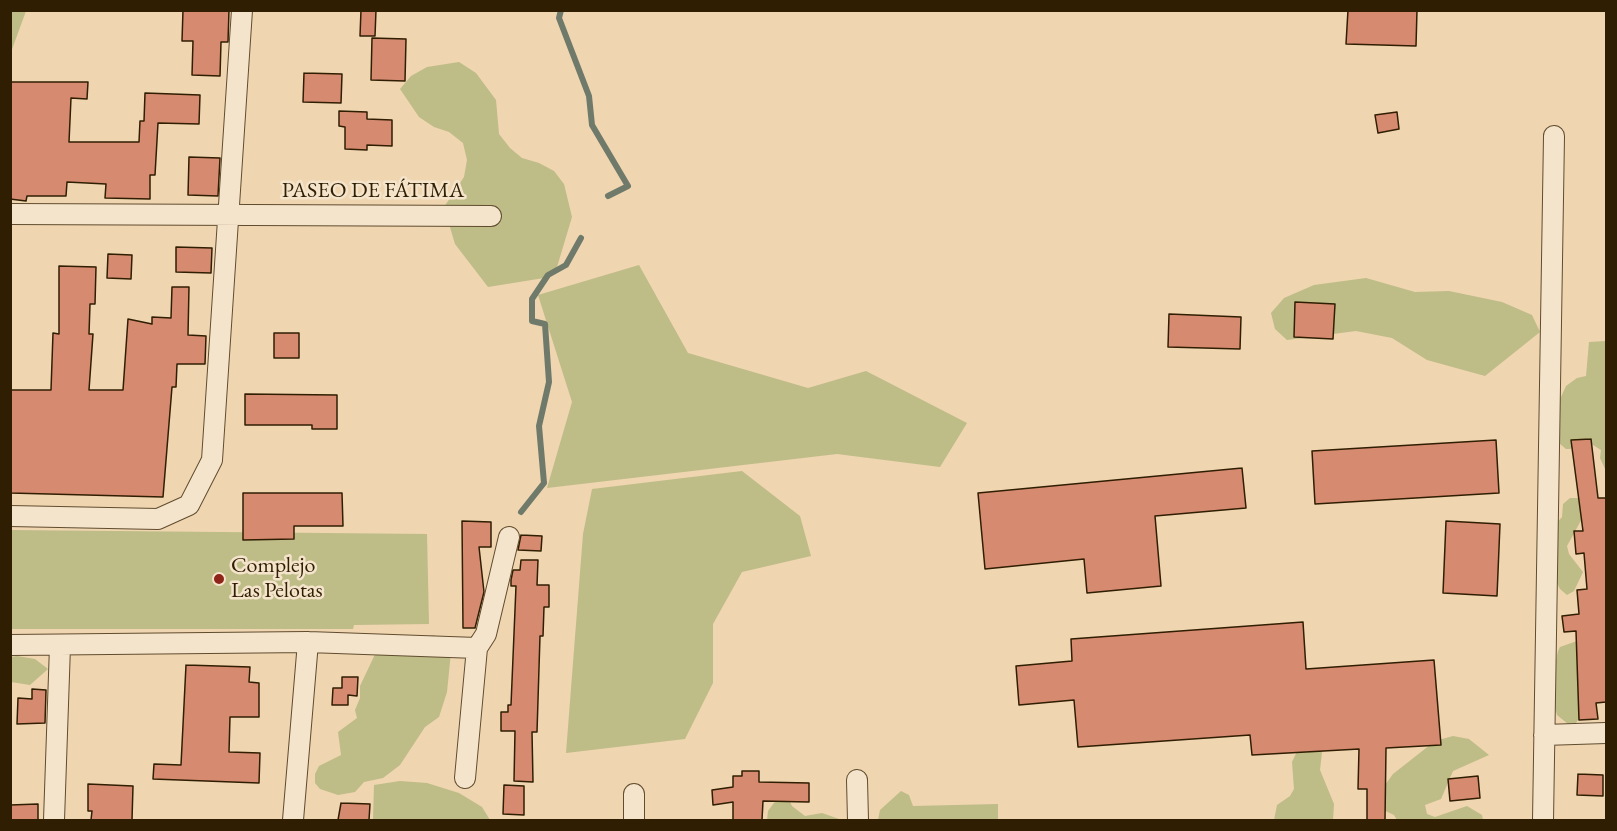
<!DOCTYPE html>
<meta charset="utf-8">
<style>
body{margin:0}
#map{position:relative;width:1617px;height:831px;overflow:hidden;background:#efd5b0;font-family:"EB Garamond",serif}
canvas{display:block}
.frame{position:absolute;inset:0;border:12px solid #301e02;pointer-events:none}
</style>
<div id="map">
<canvas width="1617" height="831"></canvas>
<div class="frame"></div>
</div>
<script>
const ctx = document.querySelector('canvas').getContext('2d');
ctx.lineJoin = 'round';
function fillPath(path, color) { ctx.fillStyle = color; ctx.fill(path, 'evenodd'); }
const toPath = rows => new Path2D(rows.map(r => 'M' + r).join(''));
function strokePath(path, color, width, dash) { ctx.strokeStyle = color; ctx.lineWidth = width; ctx.lineCap = dash ? 'butt' : 'round'; ctx.setLineDash(dash || []); ctx.stroke(path); }
function drawText(font, color, halo, rows, align = 'center') {
  ctx.font = font + ' "EB Garamond",serif'; ctx.lineWidth = 5; ctx.setLineDash([]); ctx.textBaseline = 'middle'; ctx.strokeStyle = halo; ctx.fillStyle = color; for (const [text, x, y, turn = 0] of rows) {
    ctx.save(); ctx.translate(x, y); ctx.rotate((+turn || 0) * Math.PI / 180); ctx.textAlign = isNaN(turn) ? turn : align; if (halo) ctx.strokeText(text, 0, 0); ctx.fillText(text, 0, 0); ctx.restore();
  }
}
fillPath(toPath([
 [11,10,26,11,11,52,10,11],
 [459,62,476,73,496,100,499,134,510,148,522,158,539,163,554,171,564,184,572,217,557,267,544,278,488,287,455,244,444,207,464,177,467,160,463,143,449,132,434,127,419,117,400,89,411,76,427,67],
 [639,265,688,353,808,388,866,371,967,423,940,467,837,454,547,488,572,402,538,295],
 [1366,278,1415,292,1449,291,1502,302,1532,315,1540,332,1485,376,1427,360,1392,338,1356,331,1287,340,1275,329,1271,313,1284,298,1314,285],
 [1606,341,1606,471,1600,458,1601,450,1593,445,1586,441,1570,449,1566,449,1559,443,1556,435,1556,408,1566,386,1577,378,1586,376,1589,342],
 [742,471,800,516,811,556,742,572,713,624,713,683,685,739,566,753,583,534,592,489],
 [1570,498,1578,498,1581,501,1584,515,1567,546,1569,554,1583,572,1574,591,1567,595,1560,589,1556,581,1553,527,1562,517,1563,504],
 [11,530,427,534,429,624,354,625,353,629,11,629],
 [434,635,451,652,447,692,439,717,425,727,400,765,383,778,364,782,355,792,338,795,320,789,315,783,315,774,319,766,341,755,338,732,357,718,355,710,360,698,360,686,378,648],
 [1577,641,1583,712,1576,723,1568,724,1557,715,1550,690,1558,651,1560,647],
 [17,656,35,659,48,669,30,685,11,682,11,657],
 [1453,736,1469,739,1489,755,1453,771,1441,799,1425,805,1427,814,1435,817,1467,806,1482,815,1483,820,1397,820,1394,815,1379,808,1374,800,1393,774,1435,741],
 [1318,744,1322,752,1320,770,1334,804,1333,820,1274,820,1277,805,1290,796,1294,789,1292,762,1299,747],
 [400,781,427,783,459,793,482,807,490,820,373,820,374,785],
 [901,791,909,795,913,806,998,804,998,820,878,820,880,810],
 [779,796,788,797,792,806,805,816,822,813,842,820,767,820,768,811]
]), '#bebc87');
strokePath(toPath([
 [561,10,559,18,589,96,592,125,628,186,608,196],
 [521,512,544,483,539,426,549,382,545,324,532,321,532,299,548,275,566,265,581,238]
]), '#707a6b', 6);
const building = toPath([
 [183,10,229,10,228,42,221,42,220,76,192,75,193,41,182,41,183,10],
 [361,10,376,10,375,36,360,36,361,10],
 [1348,10,1417,10,1416,46,1346,44,1348,10],
 [372,38,406,39,405,81,371,80,372,38],
 [304,73,342,74,341,103,303,102,304,73],
 [10,82,88,82,87,99,71,98,69,142,139,142,140,121,144,121,145,93,200,95,199,124,158,123,155,175,150,175,150,199,105,198,106,184,67,182,66,196,27,196,26,201,10,199,10,82],
 [339,111,367,112,367,119,392,120,392,146,367,145,367,150,345,149,345,127,339,126,339,111],
 [1397,112,1399,129,1378,133,1375,115,1397,112],
 [189,157,220,158,218,196,188,195,189,157],
 [176,247,212,248,211,273,176,272,176,247],
 [108,254,132,255,131,279,107,278,108,254],
 [59,266,96,267,95,304,90,304,89,334,93,334,89,390,123,390,128,319,152,324,152,317,171,318,172,287,189,287,188,335,206,336,205,364,177,364,176,387,172,387,163,497,10,493,10,390,51,390,53,333,59,334,59,266],
 [1295,302,1335,304,1333,339,1294,337,1295,302],
 [1169,314,1241,317,1240,349,1168,347,1169,314],
 [274,333,299,333,299,358,274,358,274,333],
 [245,394,337,395,337,429,312,429,312,425,245,425,245,394],
 [1591,439,1598,498,1606,498,1606,702,1596,703,1598,719,1579,720,1576,631,1564,632,1562,616,1579,614,1577,590,1587,589,1584,553,1576,554,1574,531,1583,531,1571,440,1591,439],
 [1496,440,1499,493,1315,504,1312,451,1496,440],
 [1242,468,1246,508,1155,516,1161,586,1087,593,1084,559,985,569,978,493,1242,468],
 [243,493,342,493,343,526,294,526,294,539,243,540,243,493],
 [462,521,491,522,491,547,479,547,484,592,475,628,463,628,462,521],
 [1446,521,1500,524,1497,596,1443,593,1446,521],
 [521,535,542,536,541,551,518,550,521,535],
 [521,560,538,560,537,585,549,585,549,607,544,607,543,636,540,636,537,732,532,732,533,782,514,781,515,731,501,731,501,712,508,712,508,705,511,705,516,586,511,586,511,580,513,570,520,570,521,560],
 [1303,622,1306,669,1434,660,1441,745,1386,748,1385,820,1367,820,1367,789,1358,789,1359,749,1252,755,1250,735,1078,747,1074,700,1019,705,1016,666,1072,661,1071,639,1303,622],
 [186,665,250,667,249,682,259,683,259,717,230,717,229,752,260,753,259,783,153,779,154,764,181,765,186,665],
 [342,677,358,677,357,696,348,695,348,705,332,705,333,688,342,688,342,677],
 [32,689,46,690,45,723,17,724,18,698,32,699,32,689],
 [742,771,759,771,759,782,809,783,809,802,763,801,762,820,733,820,733,802,713,805,712,790,733,787,733,776,742,776,742,771],
 [1578,774,1603,775,1603,796,1577,795,1578,774],
 [1478,776,1480,798,1450,801,1448,779,1478,776],
 [88,784,133,786,132,820,91,820,92,811,88,811,88,784],
 [504,785,524,786,524,815,503,814,504,785],
 [341,803,370,804,369,820,338,820,341,803],
 [38,804,38,820,10,820,10,805,38,804]
]);
fillPath(building, '#d68b71');
strokePath(building, '#301e02', 1.5);
const street = toPath([
 [10,214,491,216],
 [10,516,158,519,189,505,212,460,242,10],
 [10,645,308,642,477,648],
 [1544,735,1606,733],
 [465,778,477,648,486,634,509,537],
 [857,780,858,820],
 [54,820,60,646],
 [293,820,308,642],
 [634,820,634,794],
 [1543,820,1554,136]
]);
strokePath(street, '#604c2e', 22);
strokePath(street, '#f5e4cc', 20);
for (const [x, y, r, color] of [
 [219,579,6,"#8f2418"]
]) { const dot = new Path2D(); dot.arc(x, y, r, 0, 2 * Math.PI); ctx.fillStyle = color; ctx.fill(dot); strokePath(dot, '#f5e4cc', 2); }
drawText('22px', '#301e02', '#f5e4cc', [
 ["PASEO DE FÁTIMA",373,191]
]);
drawText('22px', '#301e02', '#f5e4cc', [
 ["Complejo",231,566],
 ["Las Pelotas",231,591]
], 'left');
</script>
